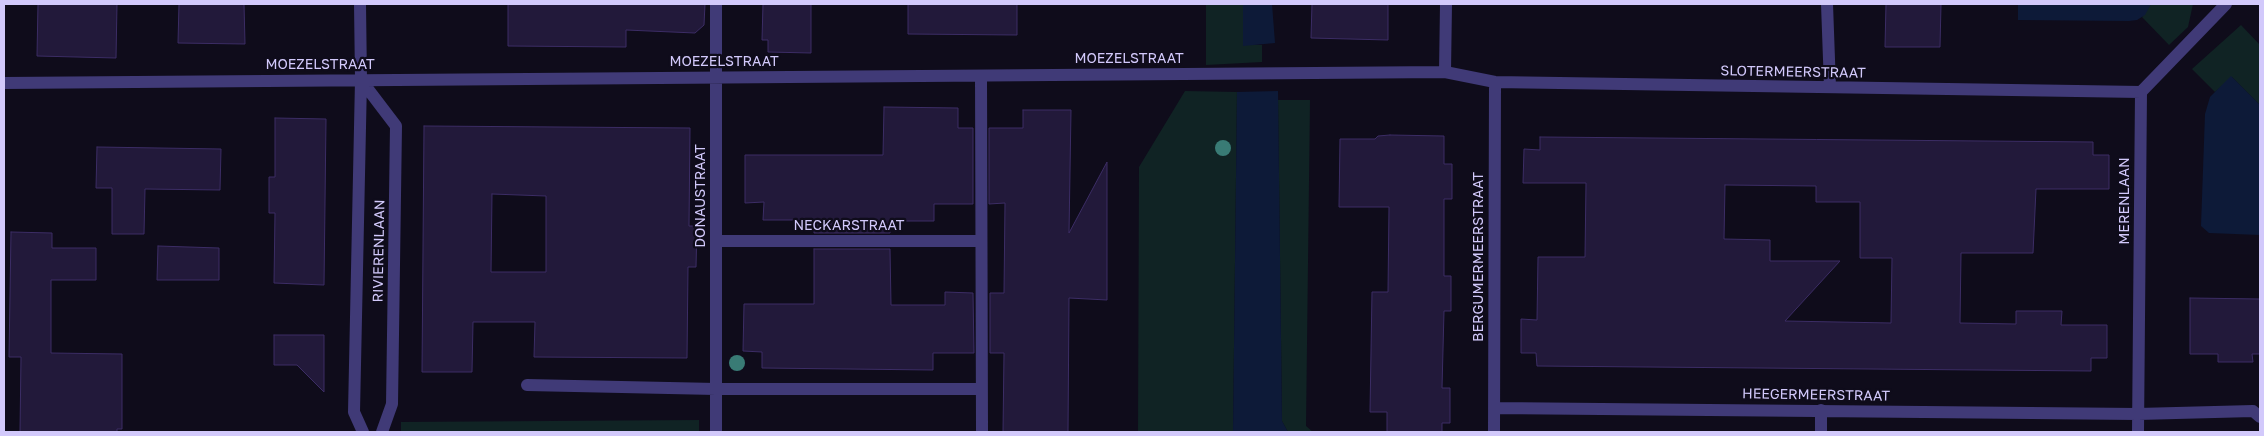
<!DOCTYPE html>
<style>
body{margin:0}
#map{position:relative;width:2264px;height:436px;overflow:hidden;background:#0f0c1b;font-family:"Golos Text",sans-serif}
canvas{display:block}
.frame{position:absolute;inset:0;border:5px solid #d2c9fb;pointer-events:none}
</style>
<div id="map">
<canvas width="2264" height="436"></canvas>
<div class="frame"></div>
</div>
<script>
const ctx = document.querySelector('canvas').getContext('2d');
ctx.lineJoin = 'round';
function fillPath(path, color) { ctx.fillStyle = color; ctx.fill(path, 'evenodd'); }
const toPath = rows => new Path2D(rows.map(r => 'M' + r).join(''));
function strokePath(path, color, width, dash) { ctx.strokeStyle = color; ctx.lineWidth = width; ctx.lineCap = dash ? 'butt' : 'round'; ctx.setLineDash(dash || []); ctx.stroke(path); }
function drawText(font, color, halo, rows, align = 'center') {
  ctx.font = font + ' "Golos Text",sans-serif'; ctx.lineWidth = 4.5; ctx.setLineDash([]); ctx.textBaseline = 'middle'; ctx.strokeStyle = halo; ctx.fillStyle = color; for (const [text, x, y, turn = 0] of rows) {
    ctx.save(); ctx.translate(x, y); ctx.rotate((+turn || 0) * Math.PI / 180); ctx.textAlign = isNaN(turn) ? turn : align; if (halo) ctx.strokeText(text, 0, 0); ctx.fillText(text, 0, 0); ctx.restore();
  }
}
fillPath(toPath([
 [1206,4,1243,4,1243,45,1262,45,1262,62,1206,65],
 [2151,4,2193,4,2188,27,2169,45,2142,17],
 [2241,25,2260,45,2260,105,2232,77,2215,92,2192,69],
 [1185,91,1237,92,1233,432,1138,432,1139,167],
 [1278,100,1310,100,1306,426,1313,432,1288,432,1282,421],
 [699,420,699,432,401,432,401,422]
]), '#102324');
fillPath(toPath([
 [1243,4,1272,4,1275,43,1243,46],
 [2018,4,2151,4,2145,15,2137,20,2129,21,2018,20],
 [2231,76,2260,105,2260,235,2209,233,2201,226,2205,114,2210,97],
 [1278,91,1282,421,1288,432,1233,432,1237,92]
]), '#0d1a38');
const building = toPath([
 [38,4,117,4,116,58,37,56,38,4],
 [179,4,244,4,245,44,178,43,179,4],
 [508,4,705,4,704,25,695,33,626,30,626,47,508,46,508,4],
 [763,4,811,4,811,53,768,52,768,40,762,40,763,4],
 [908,4,1017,4,1017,35,908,34,908,4],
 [1312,4,1388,4,1388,40,1311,38,1312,4],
 [1886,4,1941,4,1940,47,1885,47,1886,4],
 [884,107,958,108,958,128,973,128,973,204,934,204,934,221,890,221,890,233,814,233,814,220,763,220,764,202,745,203,745,155,883,155,884,107],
 [1023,110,1071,110,1069,233,1107,162,1107,300,1069,298,1068,432,1003,432,1004,353,990,353,990,293,1004,293,1005,203,989,204,989,128,1023,128,1023,110],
 [275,118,326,119,324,285,274,283,275,213,269,213,269,177,275,177,275,118],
 [424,126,690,128,689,226,697,226,696,267,688,267,687,358,534,357,535,322,473,322,472,372,422,372,424,126],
 [492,194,546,196,546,272,491,272,492,194],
 [1390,135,1444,136,1444,164,1452,164,1452,199,1444,199,1444,276,1451,276,1451,311,1444,311,1442,388,1450,388,1450,423,1442,423,1442,432,1387,432,1387,412,1370,412,1372,292,1388,292,1389,207,1339,207,1340,139,1375,139,1378,136,1390,135],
 [1540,137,2093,142,2093,155,2109,155,2109,189,2036,189,2033,253,1961,253,1960,323,2016,324,2016,311,2062,311,2061,325,2107,325,2107,358,2091,358,2091,371,1537,366,1536,353,1521,353,1521,319,1537,320,1538,257,1585,257,1586,183,1523,183,1524,149,1540,150,1540,137],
 [1725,185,1816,186,1816,202,1860,202,1860,258,1892,258,1891,323,1785,321,1840,261,1770,261,1770,240,1724,239,1725,185],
 [97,147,221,149,220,190,145,189,144,234,112,234,112,188,96,188,97,147],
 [11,232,52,233,52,248,96,248,96,280,51,280,51,353,122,354,122,429,117,429,117,432,20,432,21,357,9,357,11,232],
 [158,246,219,248,219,280,157,280,158,246],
 [814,249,890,249,891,305,945,305,945,292,973,293,974,353,933,353,933,370,762,368,762,352,743,351,744,304,814,304,814,249],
 [2190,298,2260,299,2260,354,2252,354,2253,362,2218,362,2218,354,2190,354,2190,298],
 [274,335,324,335,324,392,297,365,274,365,274,335]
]);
fillPath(building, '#22193a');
strokePath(building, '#3c2d65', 1);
strokePath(toPath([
 [360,4,361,80,354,412,363,432],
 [716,4,716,432],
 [1827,4,1830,87],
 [1445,72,1446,4],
 [981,76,982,432],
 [361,80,396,126,392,404,382,432],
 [4,83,1445,72,1495,82,2141,92],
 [716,241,981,241],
 [527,385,716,389,981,389],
 [1494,408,2138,414,2253,411,2260,417],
 [1821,410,1821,432],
 [1494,432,1495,82],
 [2138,432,2141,92,2226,4]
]), '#403a77', 12);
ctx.fillStyle = '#397b75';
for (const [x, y] of [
 [1223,148],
 [737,363]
]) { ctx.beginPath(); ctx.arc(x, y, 8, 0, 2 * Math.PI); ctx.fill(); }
drawText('14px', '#d2c9fb', '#0f0c1b', [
 ["MOEZELSTRAAT",1129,59],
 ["MOEZELSTRAAT",724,62],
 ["MOEZELSTRAAT",320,65],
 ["SLOTERMEERSTRAAT",1793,72,1],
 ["DONAUSTRAAT",701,196,-90],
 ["MERENLAAN",2125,201,-90],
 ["NECKARSTRAAT",849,226],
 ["RIVIERENLAAN",379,251,-89],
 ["BERGUMERMEERSTRAAT",1479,257,-90],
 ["HEEGERMEERSTRAAT",1816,395,1]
]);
</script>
